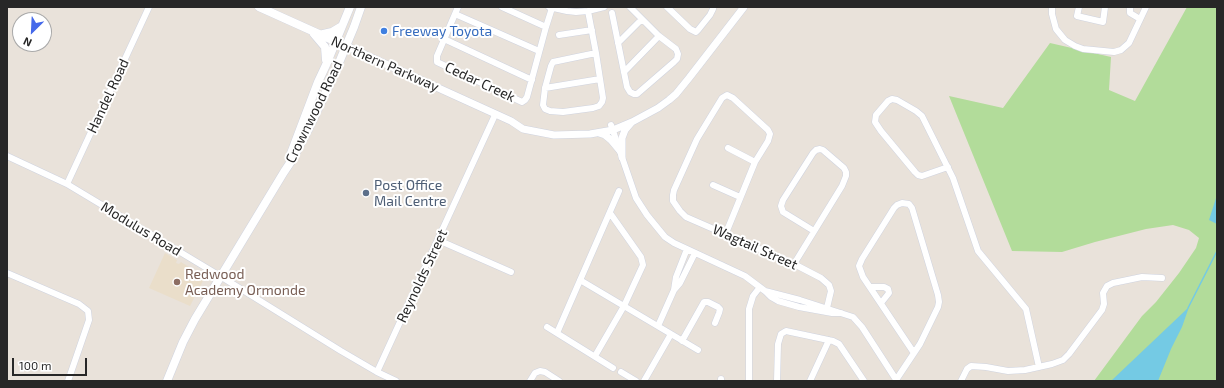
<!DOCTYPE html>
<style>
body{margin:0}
#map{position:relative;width:1224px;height:388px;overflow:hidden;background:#e9e2da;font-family:"Exo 2",sans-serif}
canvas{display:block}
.frame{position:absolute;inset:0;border:8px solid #272727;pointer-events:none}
.north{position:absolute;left:12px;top:12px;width:40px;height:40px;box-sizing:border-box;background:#fff;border:1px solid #a9a9a9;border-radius:50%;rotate:204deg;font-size:11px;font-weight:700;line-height:16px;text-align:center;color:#272727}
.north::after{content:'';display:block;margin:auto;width:14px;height:18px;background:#4569ea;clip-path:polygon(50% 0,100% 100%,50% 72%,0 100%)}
.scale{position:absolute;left:12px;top:358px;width:75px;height:18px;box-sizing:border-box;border:2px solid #272727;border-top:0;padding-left:5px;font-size:12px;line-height:14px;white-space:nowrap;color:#272727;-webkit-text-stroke:3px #fff;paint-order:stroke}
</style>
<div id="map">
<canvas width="1224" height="388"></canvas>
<div class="frame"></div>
<div class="north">N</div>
<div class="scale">100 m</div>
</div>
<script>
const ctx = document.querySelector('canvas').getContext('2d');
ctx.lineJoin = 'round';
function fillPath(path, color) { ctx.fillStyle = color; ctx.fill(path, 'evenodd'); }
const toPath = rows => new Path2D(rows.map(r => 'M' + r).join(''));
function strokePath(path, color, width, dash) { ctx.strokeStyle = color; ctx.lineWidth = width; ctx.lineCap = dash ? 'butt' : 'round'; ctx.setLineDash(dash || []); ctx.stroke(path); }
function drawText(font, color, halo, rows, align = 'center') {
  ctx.font = font + ' "Exo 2",sans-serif'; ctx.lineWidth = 4; ctx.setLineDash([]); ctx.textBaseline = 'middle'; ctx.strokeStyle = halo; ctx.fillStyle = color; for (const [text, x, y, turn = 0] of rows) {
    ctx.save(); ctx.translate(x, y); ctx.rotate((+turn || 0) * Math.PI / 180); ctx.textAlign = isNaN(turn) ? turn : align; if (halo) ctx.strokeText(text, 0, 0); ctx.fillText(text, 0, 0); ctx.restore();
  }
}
fillPath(toPath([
 [165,253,177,260,176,263,179,264,181,262,205,277,190,306,149,288]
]), '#eadeca');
fillPath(toPath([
 [1187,7,1217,7,1217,381,1094,381,1142,316,1156,302,1179,273,1196,248,1199,238,1189,230,1173,225,1146,229,1095,242,1062,252,1012,251,949,96,1003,108,1050,43,1111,57,1109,90,1135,101]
]), '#b2dc9a');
fillPath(toPath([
 [1217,195,1217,224,1209,220],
 [1189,307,1182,327,1171,349,1158,381,1111,381]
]), '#74cae4');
strokePath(toPath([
 [1188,308,1217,251]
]), '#74cae4', 1.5);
const minor = toPath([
 [458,7,437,56,437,62,522,102,525,100,527,97,546,27,552,8],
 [502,7,546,27],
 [549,7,567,11,576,12,588,11,604,7],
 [667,7,690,29,696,32,698,30,710,15,713,9,713,7],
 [1052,7,1052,14,1056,29,1065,40,1075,46,1083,49,1114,52,1121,50,1129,43,1146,7],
 [1079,7,1077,16,1103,22,1105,7],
 [1130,7,1130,13,1140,19],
 [588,11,596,53,603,98,602,102,599,106,593,108,563,112,550,111,545,109,543,105,545,88,551,66,553,62,596,53],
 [612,13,627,87,630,92,634,94,637,94,674,62,677,59,678,54,676,49,659,36,630,7],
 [455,14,539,51],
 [559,35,592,30],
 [444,39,532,80],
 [618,43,642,19],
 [624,72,659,36],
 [545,88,600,79],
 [611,125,636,198,647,215,665,237,674,243,745,276,765,291,771,297,778,301,799,307,832,313,841,313],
 [728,148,755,162],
 [7,156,67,184,220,276,341,351,377,372,396,381],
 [948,167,922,176,918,175,915,172,881,131,875,122,876,115,888,101,892,99,897,100,916,111,922,116,953,178,978,251,1026,309,1039,367],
 [67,184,149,7],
 [713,185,740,197],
 [726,233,755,162,768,141,770,134,768,130,733,98,727,95,722,98,697,139,674,190,673,195,673,201,680,211,686,217,794,264,821,278,829,285,831,291,826,312],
 [438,240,511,272],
 [794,264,842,186,846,176,846,172,844,168,823,150,820,149,816,150,813,153,783,200,781,206,783,212,814,231],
 [7,273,79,304,88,311,89,320,68,381],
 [580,280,698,350],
 [870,287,884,287,888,289,889,293,881,303],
 [674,290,676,277,687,249],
 [765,291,800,300,853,317,862,327,897,381],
 [658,326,674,290,680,283,695,253],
 [547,327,613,368],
 [557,333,619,191],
 [682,341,704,302,708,302,718,307,720,309,719,313,715,323],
 [595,356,624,306,643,265,641,257,610,213],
 [377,372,495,115],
 [621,372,636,381],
 [721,379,721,381],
 [896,380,920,344,938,307,939,302,938,295,912,208,909,204,902,203,897,205,894,208,862,259,859,266,863,277,914,353],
 [530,381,535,373,540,371,545,372,559,381],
 [644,381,671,334],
 [749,381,749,309,753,296,760,287],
 [777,381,778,344,781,334,786,331,833,341,839,344,864,381],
 [810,381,829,340],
 [961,381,967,369,971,366,986,367,1008,371,1025,370,1052,364,1063,360,1069,354,1102,310,1104,304,1103,293,1107,286,1113,283,1142,277,1162,278]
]);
const tertiary = toPath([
 [346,46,511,121,523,129,554,135,590,134,613,130,632,122,658,108,669,100,676,94,689,78,744,7],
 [599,133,605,135,611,140,621,152],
 [622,157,622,138,625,130,631,123]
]);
const secondary = toPath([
 [259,7,339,43],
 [314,34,325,47,326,60],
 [319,35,332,32,342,26],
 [290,156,318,82,326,65,350,7],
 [167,381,183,342,195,319,284,172,292,160,308,130,333,77,354,27,361,7]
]);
strokePath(minor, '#cfd3df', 7);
strokePath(tertiary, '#cfd3df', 8);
strokePath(secondary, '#cfd3df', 9);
strokePath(minor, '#fff', 6);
strokePath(tertiary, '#fff', 7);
strokePath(secondary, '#fff', 8);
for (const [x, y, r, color] of [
 [384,31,4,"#3f7fe0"],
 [366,193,4,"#5c6f8a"],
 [177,282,4,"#8d6e63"]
]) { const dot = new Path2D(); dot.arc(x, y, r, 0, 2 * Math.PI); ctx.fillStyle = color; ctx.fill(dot); strokePath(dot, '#fff', 1.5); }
drawText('14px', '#366cbe', '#fff', [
 ["Freeway Toyota",392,31]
], 'left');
drawText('14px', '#272727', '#fff', [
 ["Northern Parkway",385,64,24],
 ["Cedar Creek",480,82,25],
 ["Handel Road",108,96,-65],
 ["Crownwood Road",314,112,-64],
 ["Modulus Road",141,229,31],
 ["Wagtail Street",755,247,24],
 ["Reynolds Street",422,276,-65]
]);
drawText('14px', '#4e5e75', '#fff', [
 ["Post Office",374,185],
 ["Mail Centre",374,201]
], 'left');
drawText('14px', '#785e54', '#fff', [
 ["Redwood",185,274],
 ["Academy Ormonde",185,290]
], 'left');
</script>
